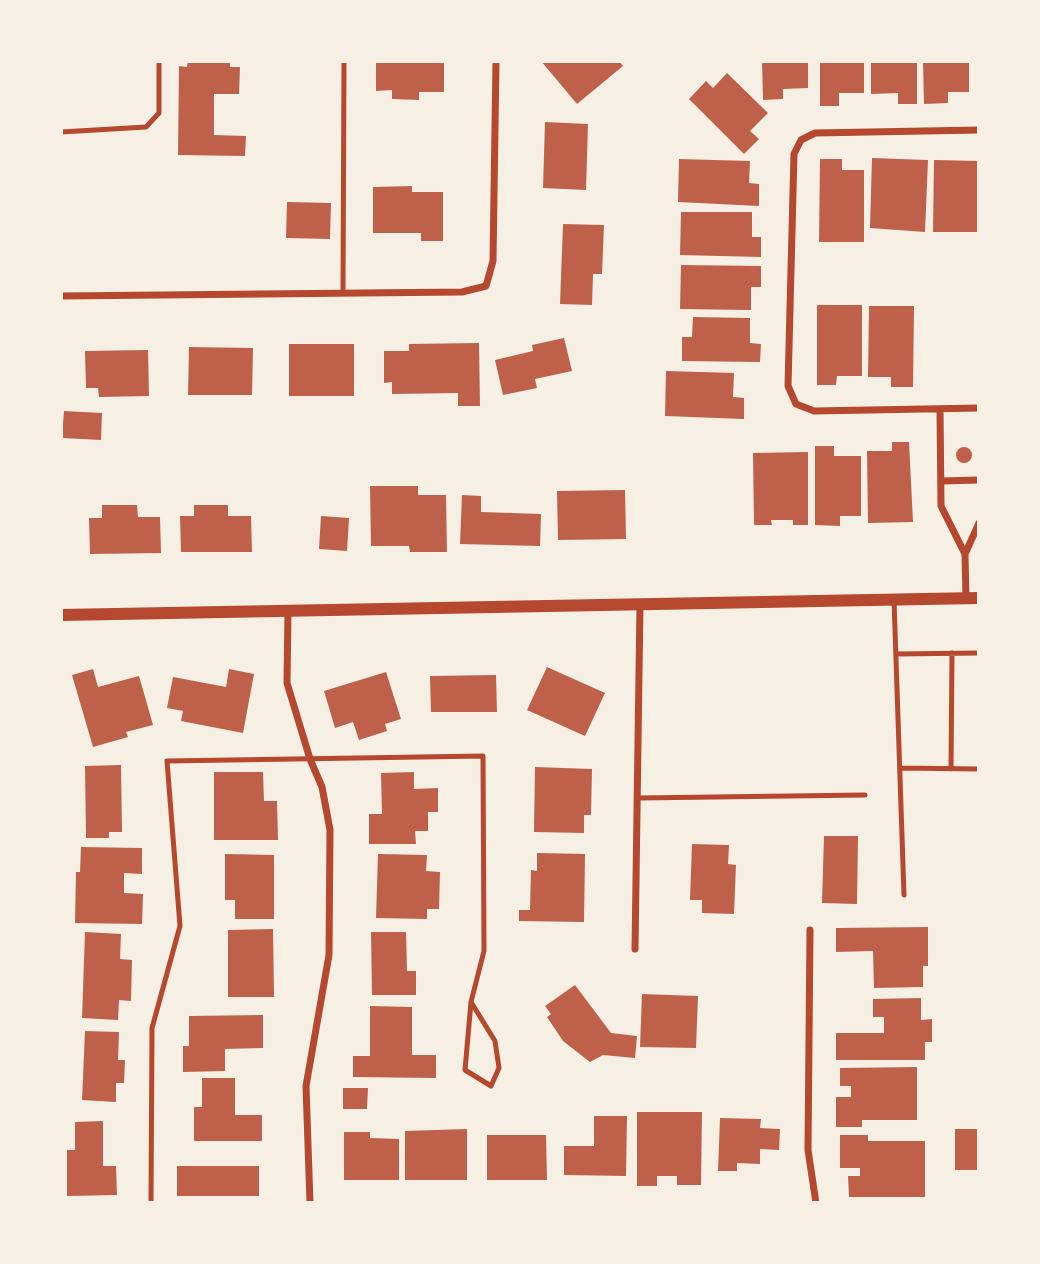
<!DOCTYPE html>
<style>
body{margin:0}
#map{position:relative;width:1040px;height:1264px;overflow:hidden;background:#f6efe4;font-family:"Titillium Web",sans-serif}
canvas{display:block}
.frame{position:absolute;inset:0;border:63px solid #f6efe4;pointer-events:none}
</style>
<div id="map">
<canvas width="1040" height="1264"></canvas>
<div class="frame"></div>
</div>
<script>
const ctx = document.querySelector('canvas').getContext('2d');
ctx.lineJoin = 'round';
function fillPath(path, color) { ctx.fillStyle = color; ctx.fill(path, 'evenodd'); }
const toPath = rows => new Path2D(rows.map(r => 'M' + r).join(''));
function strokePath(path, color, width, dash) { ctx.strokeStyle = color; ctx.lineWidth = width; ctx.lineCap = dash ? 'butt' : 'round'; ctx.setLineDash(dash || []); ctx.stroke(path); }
fillPath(toPath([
 [188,61,230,61,230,67,240,67,239,94,214,94,214,135,246,136,245,156,178,155,179,66,187,67],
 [376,61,444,61,444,92,419,92,419,100,392,99,392,90,376,91],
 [541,61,619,61,623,66,577,104],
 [762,61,808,61,808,88,783,89,783,99,763,100],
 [820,61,864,61,864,93,839,93,839,106,820,106],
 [871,61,917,61,917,104,898,104,898,93,871,94],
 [923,61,969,61,969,92,948,92,948,103,924,104],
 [727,73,768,113,750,131,759,139,744,154,689,99,706,81,713,88],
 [545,122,588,124,586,190,543,188],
 [872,158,928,160,925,232,870,228],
 [679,159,750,161,749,183,759,184,759,206,678,202],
 [820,159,842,159,842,170,864,170,864,242,819,242],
 [934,160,979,161,979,232,933,232],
 [412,186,412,192,443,192,443,241,421,241,421,233,373,233,373,187],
 [287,202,331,203,330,239,286,238],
 [681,212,752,212,752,237,761,237,761,257,680,255],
 [563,224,604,225,602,274,593,274,592,305,560,304],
 [681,265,761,266,761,287,751,287,751,310,680,309],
 [817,305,862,305,862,376,837,376,836,385,817,385],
 [869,306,914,306,913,387,891,387,891,377,868,377],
 [693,317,750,318,750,343,761,344,760,362,682,361,682,337,692,337],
 [564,338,572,371,535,379,537,388,503,395,495,360,533,351,532,345],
 [479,343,480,406,458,406,458,393,392,394,392,382,384,383,384,351,409,351,409,344],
 [289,344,354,344,354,396,289,396],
 [189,347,253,348,252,395,188,395],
 [148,350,149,396,99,397,98,388,86,388,85,351],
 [666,371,734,373,733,397,744,398,744,419,665,416],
 [64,411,102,413,101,440,62,438],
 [892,442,909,442,913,522,868,523,867,451,892,451],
 [815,446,834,446,834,456,861,456,861,516,840,516,840,526,815,525],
 '956 455a8 8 0 1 1 16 0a8 8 0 1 1-16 0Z',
 [808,452,808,525,793,525,793,520,771,520,772,525,754,525,753,453],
 [370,486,418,486,418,495,446,495,447,552,410,552,409,546,371,546],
 [625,490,626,539,558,540,557,491],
 [462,495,481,496,481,512,541,514,540,546,460,544],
 [102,505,137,505,138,517,160,517,161,553,90,554,89,518,102,518],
 [194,505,228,505,228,516,251,516,252,552,181,552,180,516,194,516],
 [321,516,349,518,347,551,319,549],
 [547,667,605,693,585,736,527,710],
 [93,669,98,687,139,676,153,725,126,732,128,737,93,747,72,675],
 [229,669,254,674,243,733,181,721,183,711,167,708,173,677,226,687],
 [386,672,401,719,385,724,387,731,359,740,353,722,335,728,324,691],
 [496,675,497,712,431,712,430,676],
 [121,765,122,832,109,832,109,838,86,838,85,766],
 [535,767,592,769,591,815,584,815,584,833,534,832],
 [214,772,263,772,264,801,277,801,278,840,214,840],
 [414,772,414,789,438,788,438,812,428,812,428,831,415,831,416,844,369,844,369,814,382,814,381,773],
 [824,836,858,836,857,904,822,903],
 [692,844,729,845,728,864,736,865,734,914,702,913,702,900,690,900],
 [81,847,142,848,142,874,124,873,124,893,143,894,142,924,75,923,76,872,80,872],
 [537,853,585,854,584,922,519,921,519,910,530,910,531,870,537,871],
 [225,854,274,855,274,919,235,919,235,900,225,900],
 [378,854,427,855,426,871,440,872,439,909,427,909,427,919,376,918],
 [928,927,928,966,923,966,923,987,874,988,873,951,836,952,836,928],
 [273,929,274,997,228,997,228,930],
 [85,932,121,934,120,959,132,960,131,1001,119,1000,118,1020,82,1018],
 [371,932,406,932,407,971,416,971,416,995,372,995],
 [575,985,611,1033,637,1036,635,1058,603,1055,590,1062,563,1041,547,1017,551,1014,545,1006],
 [642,994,698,996,696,1048,640,1047],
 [921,998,921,1020,932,1019,932,1042,925,1042,925,1060,836,1060,836,1033,884,1033,884,1017,873,1017,873,999],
 [370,1006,412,1007,412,1055,436,1055,436,1078,353,1077,353,1056,370,1056],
 [263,1015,263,1048,225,1049,225,1071,183,1072,183,1046,189,1046,189,1016],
 [85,1031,119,1032,118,1060,125,1060,124,1083,116,1083,116,1102,82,1100],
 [917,1067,917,1120,862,1120,862,1127,836,1127,836,1097,851,1097,851,1086,840,1086,840,1068],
 [202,1078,235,1078,235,1115,262,1115,262,1141,194,1141,194,1107,202,1107],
 [343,1088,368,1088,367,1109,343,1109],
 [637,1112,702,1112,701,1185,677,1185,677,1176,657,1176,657,1186,637,1186],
 [594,1116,627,1116,626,1176,564,1175,564,1146,594,1146],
 [720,1118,761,1119,760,1128,780,1129,779,1150,760,1149,760,1164,737,1163,737,1171,718,1171],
 [103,1121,103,1166,116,1166,117,1195,67,1196,67,1150,75,1150,75,1122],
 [467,1129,467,1180,405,1180,405,1131],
 [955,1129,979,1129,979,1170,955,1170],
 [344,1132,370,1132,370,1138,399,1139,399,1180,344,1180],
 [487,1135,546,1135,547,1180,487,1180],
 [840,1135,868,1135,868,1141,925,1141,925,1197,849,1197,848,1176,860,1176,860,1168,840,1168],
 [177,1166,259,1166,259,1196,177,1196]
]), '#bf614a');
strokePath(toPath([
 [61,132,146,127,159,113,159,61],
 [343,293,344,61],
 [894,600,904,895],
 [896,654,979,653],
 [900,768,979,769],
 [951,769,952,653],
 [638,798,865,795],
 [151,1203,152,1028,180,926,167,761,483,756,484,951,471,1002,465,1070,491,1086,499,1068,495,1041,471,1002]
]), '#b5482f', 5);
strokePath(toPath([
 [979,130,815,133,801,140,794,154,788,386,796,404,814,411,979,408],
 [61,296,462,292,486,286,493,261,496,61],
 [940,409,941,506,965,554,966,599],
 [941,481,979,480],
 [965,554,979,523],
 [288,610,287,683,310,759,322,787,330,830,329,955,306,1086,310,1203],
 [810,930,808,1150,816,1203],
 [635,949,640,604]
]), '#b5482f', 7);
strokePath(toPath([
 [61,615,979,598]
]), '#b5482f', 12);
</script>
